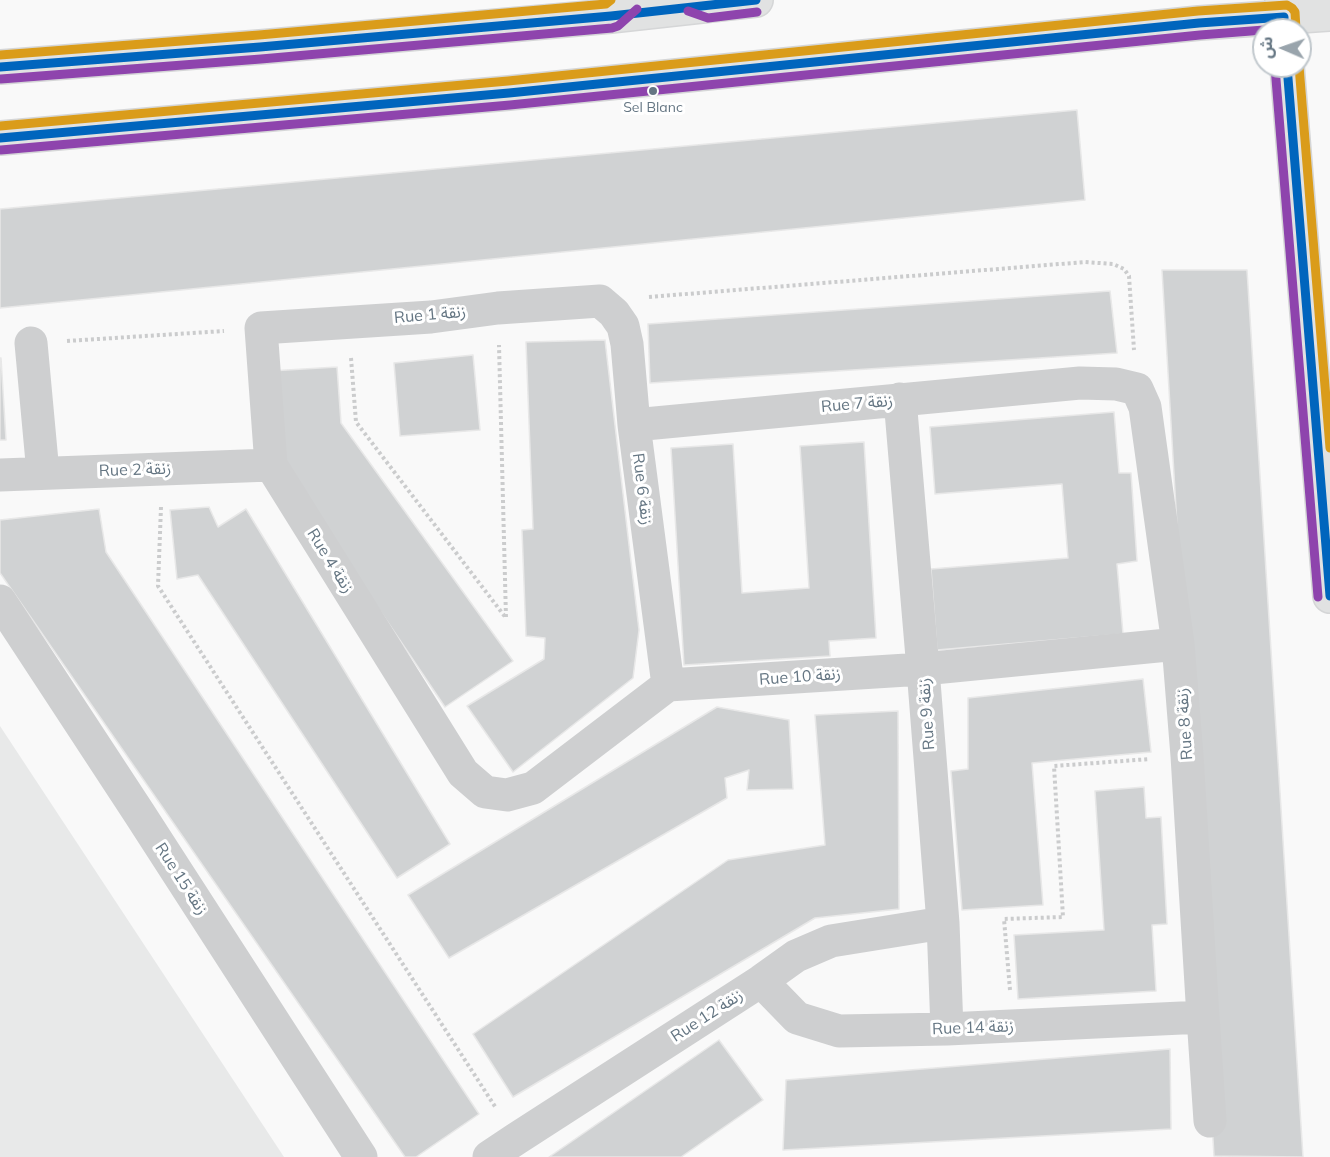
<!DOCTYPE html>
<meta charset="utf-8">
<style>
body{margin:0}
#map{position:relative;width:1330px;height:1157px;overflow:hidden;background:#f9f9f9;font-family:Mulish,"Noto Sans Arabic",sans-serif}
canvas{display:block}
.north{position:absolute;left:1252px;top:18px;width:60px;height:60px;box-sizing:border-box;background:#fff;border:2px solid #c1c8cd;border-radius:50%;rotate:272deg;font-size:16px;font-weight:700;line-height:24px;text-align:center;color:#657683}
.north::after{content:'';display:block;margin:auto;width:21px;height:27px;background:#99a4ac;clip-path:polygon(50% 0,100% 100%,50% 72%,0 100%)}
</style>
<div id="map">
<canvas width="1330" height="1157"></canvas>
<div class="north">ش</div>
</div>
<script>
const ctx = document.querySelector('canvas').getContext('2d');
ctx.lineJoin = 'round';
function fillPath(path, color) { ctx.fillStyle = color; ctx.fill(path, 'evenodd'); }
const toPath = rows => new Path2D(rows.map(r => 'M' + r).join(''));
function strokePath(path, color, width, dash) { ctx.strokeStyle = color; ctx.lineWidth = width; ctx.lineCap = dash ? 'butt' : 'round'; ctx.setLineDash(dash || []); ctx.stroke(path); }
function drawText(font, color, halo, rows, align = 'center') {
  ctx.font = font + ' Mulish,"Noto Sans Arabic",sans-serif'; ctx.lineWidth = 6; ctx.setLineDash([]); ctx.textBaseline = 'middle'; ctx.strokeStyle = halo; ctx.fillStyle = color; for (const [text, x, y, turn = 0] of rows) {
    ctx.save(); ctx.translate(x, y); ctx.rotate((+turn || 0) * Math.PI / 180); ctx.textAlign = isNaN(turn) ? turn : align; if (halo) ctx.strokeText(text, 0, 0); ctx.fillText(text, 0, 0); ctx.restore();
  }
}
fillPath(toPath([
 [0,726,284,1157,0,1157]
]), '#e8e9e9');
const building = toPath([
 [1077,110,1085,200,0,308,0,209,1077,110],
 [1162,270,1247,270,1303,1157,1214,1156,1162,270],
 [1110,291,1117,353,650,383,648,324,1110,291],
 [605,340,639,630,633,678,513,772,467,706,544,659,545,638,526,636,522,530,533,529,526,342,605,340],
 [473,355,480,430,400,436,394,363,473,355],
 [0,358,1,358,6,440,0,440,0,358],
 [337,367,341,423,513,661,445,707,278,460,270,371,337,367],
 [1114,412,1119,473,1131,473,1137,561,1117,564,1123,634,937,650,931,569,1068,558,1062,484,935,494,930,427,1114,412],
 [864,442,876,638,829,641,830,656,684,665,671,448,733,444,742,593,809,588,800,446,864,442],
 [209,507,218,527,246,509,450,844,397,878,198,575,177,579,170,510,209,507],
 [99,509,106,552,479,1114,416,1157,405,1157,0,573,0,520,99,509],
 [1143,679,1151,752,1032,763,1043,905,962,910,951,771,968,769,968,698,1143,679],
 [717,707,789,720,793,789,747,790,749,770,725,778,727,798,449,958,408,895,717,707],
 [898,711,899,909,815,918,513,1097,473,1034,728,860,825,845,815,715,898,711],
 [1144,787,1146,818,1161,817,1167,924,1152,925,1156,991,1018,999,1014,935,1104,930,1095,791,1144,787],
 [719,1040,763,1100,681,1157,549,1157,719,1040],
 [1170,1049,1171,1129,783,1150,786,1080,1170,1049]
]);
fillPath(building, '#d0d2d3');
strokePath(building, '#e8e8e8', 1.5);
const secondary = toPath([
 [0,67,260,47,611,16,756,0],
 [0,138,509,93,1199,23,1330,14]
]);
const primary = toPath([
 [1282,0,1284,30],
 [1287,66,1330,596]
]);
strokePath(secondary, '#d5d6d7', 36);
strokePath(primary, '#d5d6d7', 36);
strokePath(toPath([
 [649,297,1085,262,1113,264,1124,269,1129,276,1134,350],
 [67,341,224,331],
 [351,358,356,422,506,618,499,345],
 [161,507,158,586,496,1108],
 [1010,990,1004,919,1063,917,1054,766,1150,759]
]), '#cbcccd', 4, [3, 3]);
strokePath(toPath([
 [31,343,43,473],
 [900,399,923,669,943,923,947,1029],
 [634,425,1080,383,1116,384,1137,389,1145,407,1178,644,1187,756,1203,1017,1210,1121],
 [0,475,271,465],
 [0,601,139,813,361,1157],
 [668,685,634,425,627,344,623,326,614,313,600,301,498,308,431,317,261,328,271,465,463,773,485,792,507,795,533,788,668,685,923,669,1178,644],
 [761,981,797,1018,839,1031,947,1029,1203,1017],
 [489,1157,516,1139,761,981,796,956,831,941,943,923]
]), '#cecfd0', 33);
strokePath(secondary, '#e1e2e2', 33);
strokePath(primary, '#e1e2e2', 33);
strokePath(toPath([
 [1287,66,1330,596],
 [0,67,260,47,611,16,756,0],
 [0,138,509,93,1199,23,1284,17,1284,30]
]), '#0065bd', 9);
strokePath(toPath([
 [688,11,708,18,757,12],
 [1275,67,1318,597],
 [1,79,261,59,612,28,618,26,637,9],
 [1,150,510,105,1200,35,1264,30]
]), '#8e44ad', 9);
strokePath(toPath([
 [0,55,259,35,606,4,611,0],
 [1299,66,1330,448],
 [0,126,508,81,1198,11,1287,5,1292,8,1295,12,1296,30]
]), '#da9c1a', 9);
for (const [x, y, r, color] of [
 [653,91,5,"#657683"]
]) { const dot = new Path2D(); dot.arc(x, y, r, 0, 2 * Math.PI); ctx.fillStyle = color; ctx.fill(dot); strokePath(dot, '#fff', 2); }
drawText('14px', '#657683', '#fff', [
 ["Sel Blanc",653,108]
]);
drawText('16px', '#657683', '#fff', [
 ["Rue 1 زنقة",430,315,-5],
 ["Rue 7 زنقة",857,404,-5],
 ["Rue 2 زنقة",135,470,-2],
 ["Rue 6 زنقة",642,489,83],
 ["Rue 4 زنقة",330,561,58],
 ["Rue 10 زنقة",800,677,-4],
 ["Rue 9 زنقة",927,714,-94],
 ["Rue 8 زنقة",1185,724,-94],
 ["Rue 15 زنقة",181,879,57],
 ["Rue 12 زنقة",707,1016,-33],
 ["Rue 14 زنقة",973,1028,-2]
]);
</script>
